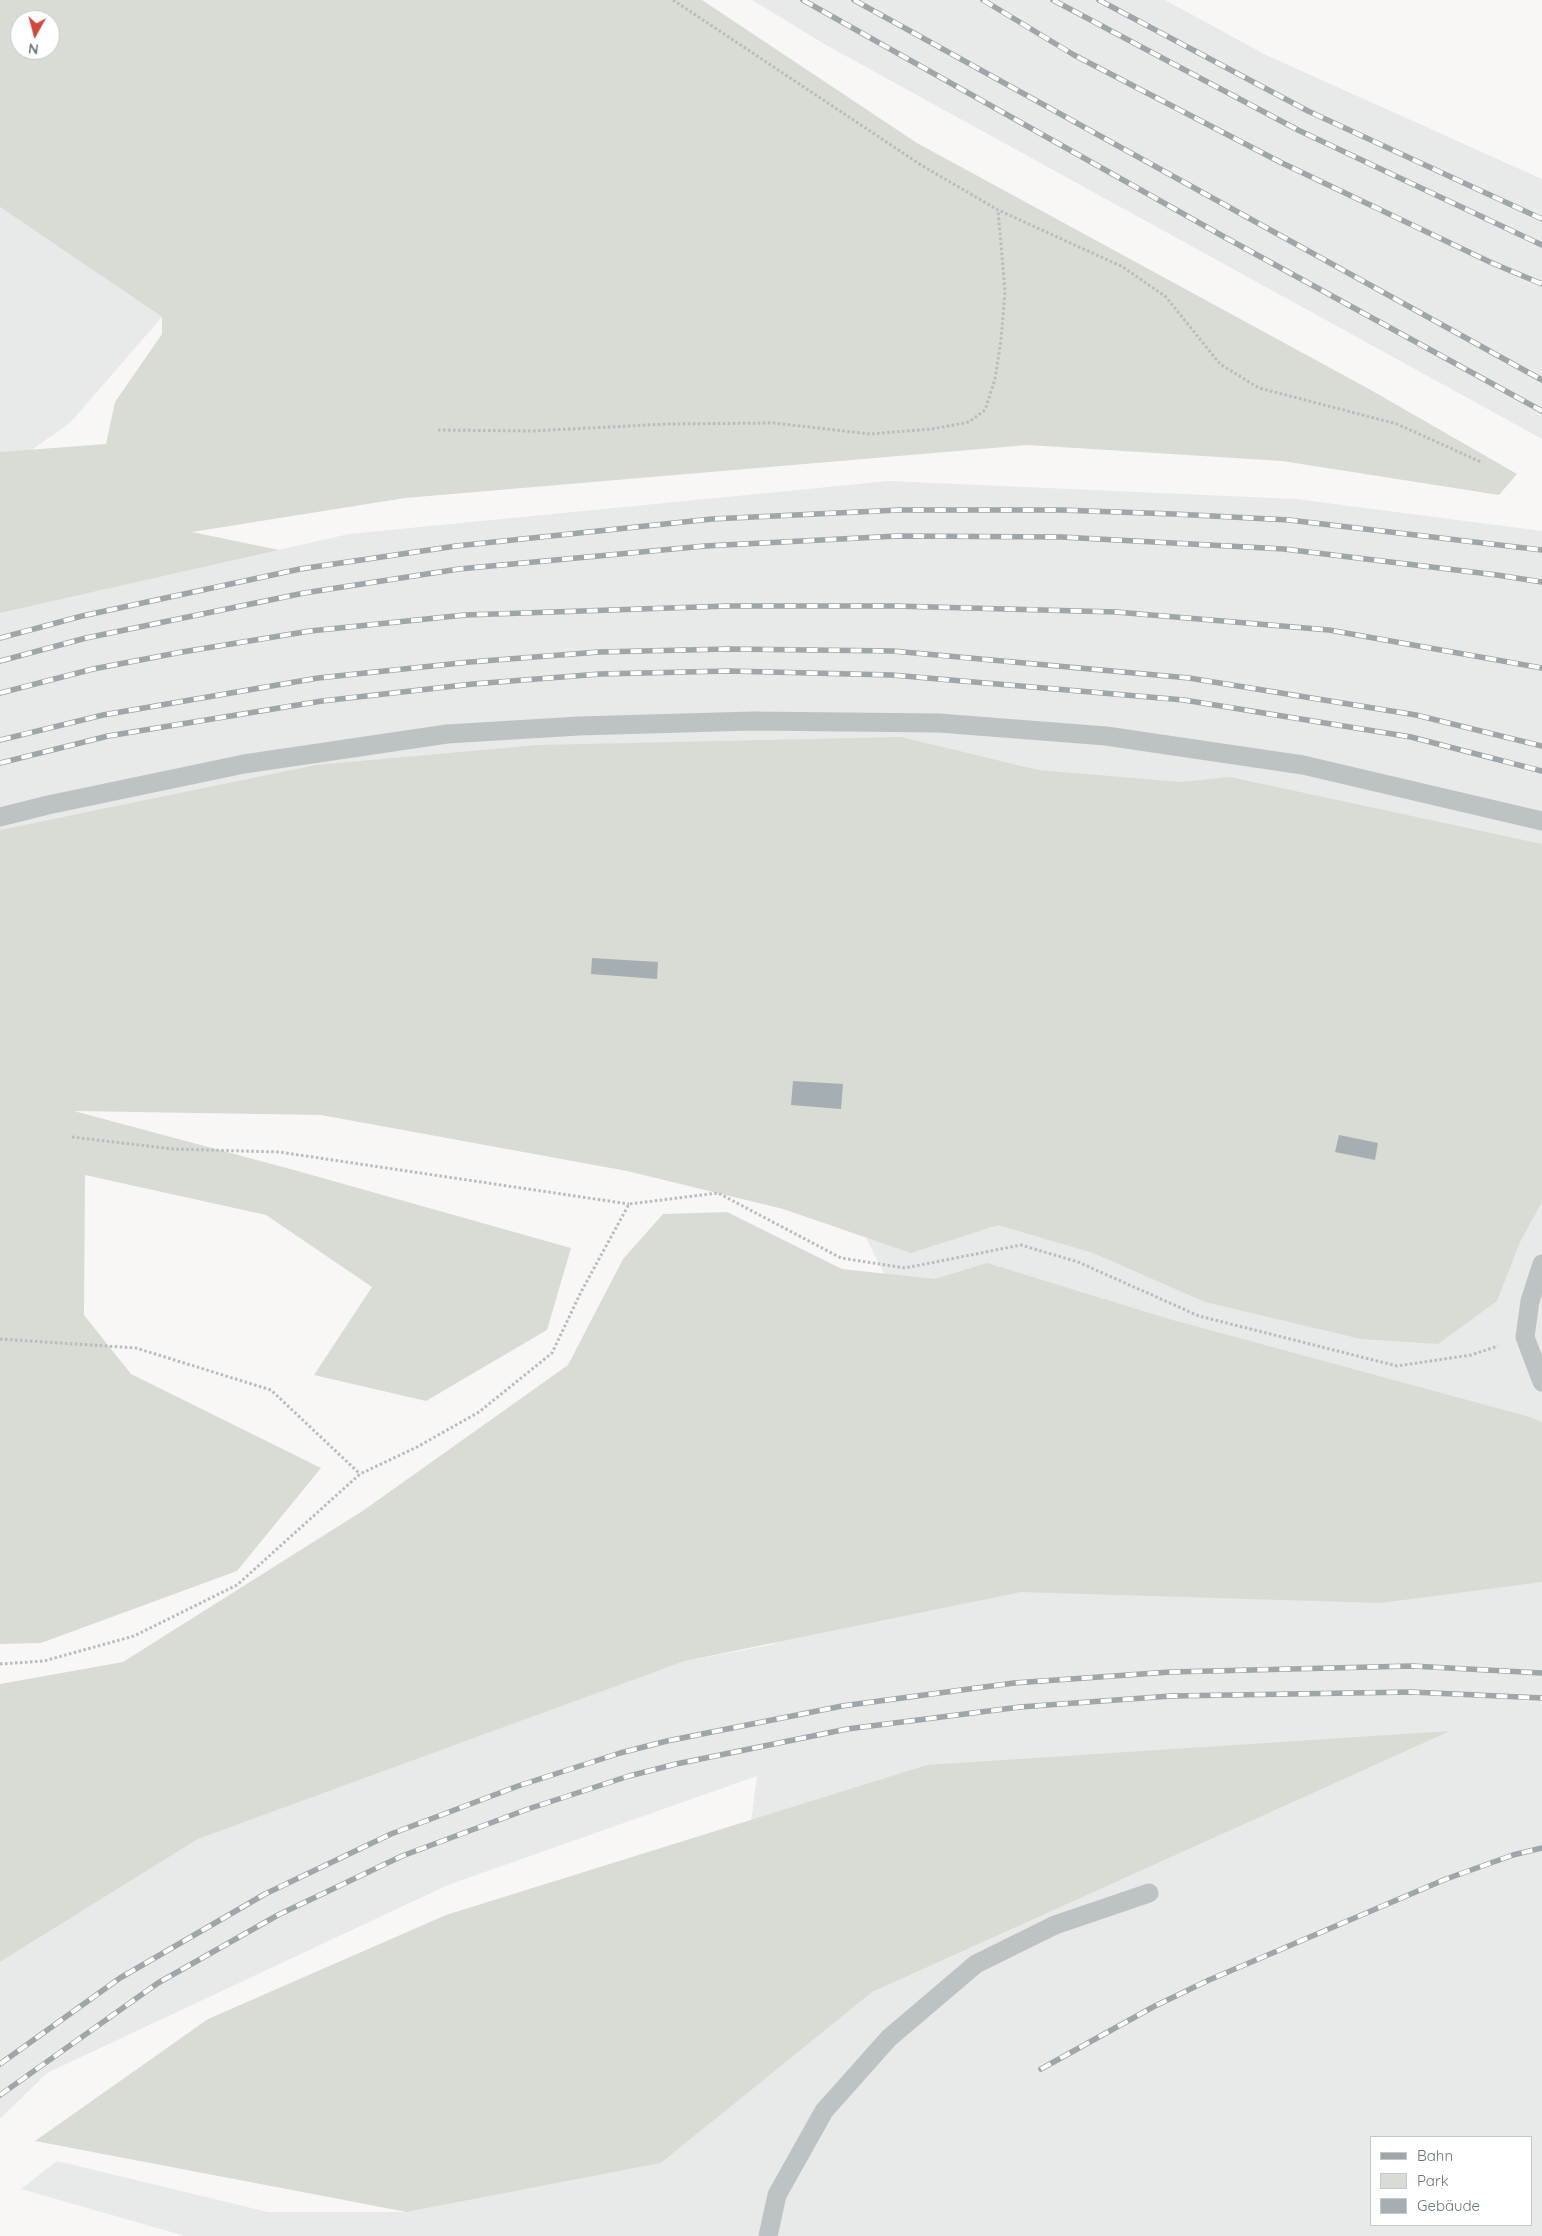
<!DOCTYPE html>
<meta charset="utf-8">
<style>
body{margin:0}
#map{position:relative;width:1542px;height:2236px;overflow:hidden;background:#f8f7f5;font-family:Quicksand,sans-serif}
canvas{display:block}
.legend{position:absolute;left:1370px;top:2136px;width:162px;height:90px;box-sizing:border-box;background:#fff;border:1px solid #c2c9cb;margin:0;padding:6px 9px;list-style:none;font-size:15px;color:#66777d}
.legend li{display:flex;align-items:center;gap:10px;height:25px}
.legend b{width:25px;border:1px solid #c2c9cb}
.north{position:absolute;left:10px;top:10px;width:50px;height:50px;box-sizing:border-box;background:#fff;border:1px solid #c2c9cb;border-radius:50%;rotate:187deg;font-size:14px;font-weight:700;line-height:20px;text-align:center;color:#66777d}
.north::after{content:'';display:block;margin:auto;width:18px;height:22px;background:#cf483e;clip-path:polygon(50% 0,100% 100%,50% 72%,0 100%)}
</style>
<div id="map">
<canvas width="1542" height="2236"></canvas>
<ul class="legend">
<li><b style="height:6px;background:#9ea6a9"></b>Bahn</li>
<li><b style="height:14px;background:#d9dcd5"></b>Park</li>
<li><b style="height:14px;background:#a5aeb2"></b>Gebäude</li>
</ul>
<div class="north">N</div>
</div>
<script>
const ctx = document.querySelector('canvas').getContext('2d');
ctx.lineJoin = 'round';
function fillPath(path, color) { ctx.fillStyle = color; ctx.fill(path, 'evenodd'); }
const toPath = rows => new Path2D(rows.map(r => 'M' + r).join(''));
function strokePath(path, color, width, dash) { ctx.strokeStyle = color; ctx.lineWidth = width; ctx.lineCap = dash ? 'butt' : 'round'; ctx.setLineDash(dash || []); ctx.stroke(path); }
fillPath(toPath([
 [752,0,1165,0,1266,55,1542,179,1542,439,826,45],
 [0,207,162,317,70,423,0,472],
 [889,481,1296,499,1542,531,1542,2236,185,2236,21,2189,57,2161,268,2212,407,2212,661,2163,712,2122,757,1776,448,1885,47,2073,0,2119,0,1962,198,1839,685,1661,775,1644,780,1609,1032,1562,847,1201,184,1072,0,1079,0,613,349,534],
 [1371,2137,1531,2137,1531,2225,1371,2225]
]), '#e8e9e9');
fillPath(toPath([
 [0,0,702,0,917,143,1369,389,1517,474,1499,495,1282,461,1028,445,405,498,192,532,279,550,0,613,0,452,106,444,115,402,162,334,162,317,0,207],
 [20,20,50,20,50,50,20,50],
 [901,737,1038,770,1181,782,1230,777,1542,844,1542,1202,1520,1242,1497,1301,1438,1344,1361,1339,1205,1302,1093,1253,998,1225,911,1253,783,1209,627,1171,321,1115,74,1111,294,1170,571,1248,547,1330,426,1401,314,1375,372,1287,266,1215,85,1175,84,1315,131,1374,321,1468,237,1571,41,1643,0,1644,0,830,316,765,538,745],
 [727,1212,842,1269,935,1279,987,1263,1169,1319,1530,1417,1542,1422,1542,1582,1380,1603,1021,1592,685,1661,198,1839,0,1962,0,1684,123,1662,364,1510,568,1365,623,1259,663,1214],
 [1450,1731,872,1992,661,2163,407,2212,35,2141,208,2019,446,1915,927,1765]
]), '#d9dcd5');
fillPath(toPath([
 [592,958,658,962,657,979,591,974],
 [793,1081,843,1084,841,1109,791,1105],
 [1339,1135,1378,1143,1375,1160,1335,1152]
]), '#a5aeb2');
strokePath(toPath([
 [673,0,921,165,998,210,1123,267,1166,297,1220,364,1259,388,1397,424,1481,462],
 [438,430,531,431,667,424,774,423,870,434,932,429,969,422,985,410,995,379,1001,340,1005,291,998,210],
 [72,1137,173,1149,279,1152,629,1204],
 [0,1339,136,1348,271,1390,360,1474],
 [0,1664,44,1661,134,1636,237,1585,360,1474,417,1447,479,1412,552,1353,581,1292,629,1204,718,1193,841,1258,905,1268,1021,1245,1078,1262,1199,1316,1397,1366,1471,1355,1498,1346]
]), '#b8bcbe', 3, [2.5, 2.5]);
strokePath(toPath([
 [0,817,48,805,244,764,447,734,579,726,753,721,939,723,1106,736,1303,765,1542,821],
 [1542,1264,1530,1301,1525,1337,1542,1382],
 [768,2236,777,2195,824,2111,889,2038,976,1964,1055,1925,1149,1893]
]), '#bdc3c5', 19);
const rail = toPath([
 [803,0,1228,239,1542,411],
 [854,0,1542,380],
 [983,0,1074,55,1280,162,1492,263,1542,284],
 [1053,0,1298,130,1542,245],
 [1099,0,1308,111,1542,219],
 [0,638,82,616,300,569,456,546,712,519,899,510,1060,510,1174,514,1289,520,1542,550],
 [0,661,86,638,304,593,459,569,705,546,898,536,1061,537,1284,549,1497,575,1542,582],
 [0,693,93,669,182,652,310,631,465,615,728,606,895,606,1116,612,1329,630,1542,668],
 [0,740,103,715,318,678,470,662,599,652,729,649,893,651,1189,678,1416,715,1542,746],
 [0,763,108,736,322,701,473,684,600,674,729,671,892,675,1184,700,1411,737,1542,771],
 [0,2064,120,1978,265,1894,391,1834,518,1786,620,1753,667,1741,842,1706,1014,1683,1170,1672,1412,1666,1542,1673],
 [1041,2069,1153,2007,1209,1980,1446,1879,1513,1855,1542,1848],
 [0,2095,158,1983,278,1915,402,1856,528,1809,629,1776,676,1764,847,1729,1020,1707,1171,1696,1411,1692,1542,1698]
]);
strokePath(rail, '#9ea6a9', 5.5);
strokePath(rail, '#fff', 4, [11]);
</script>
